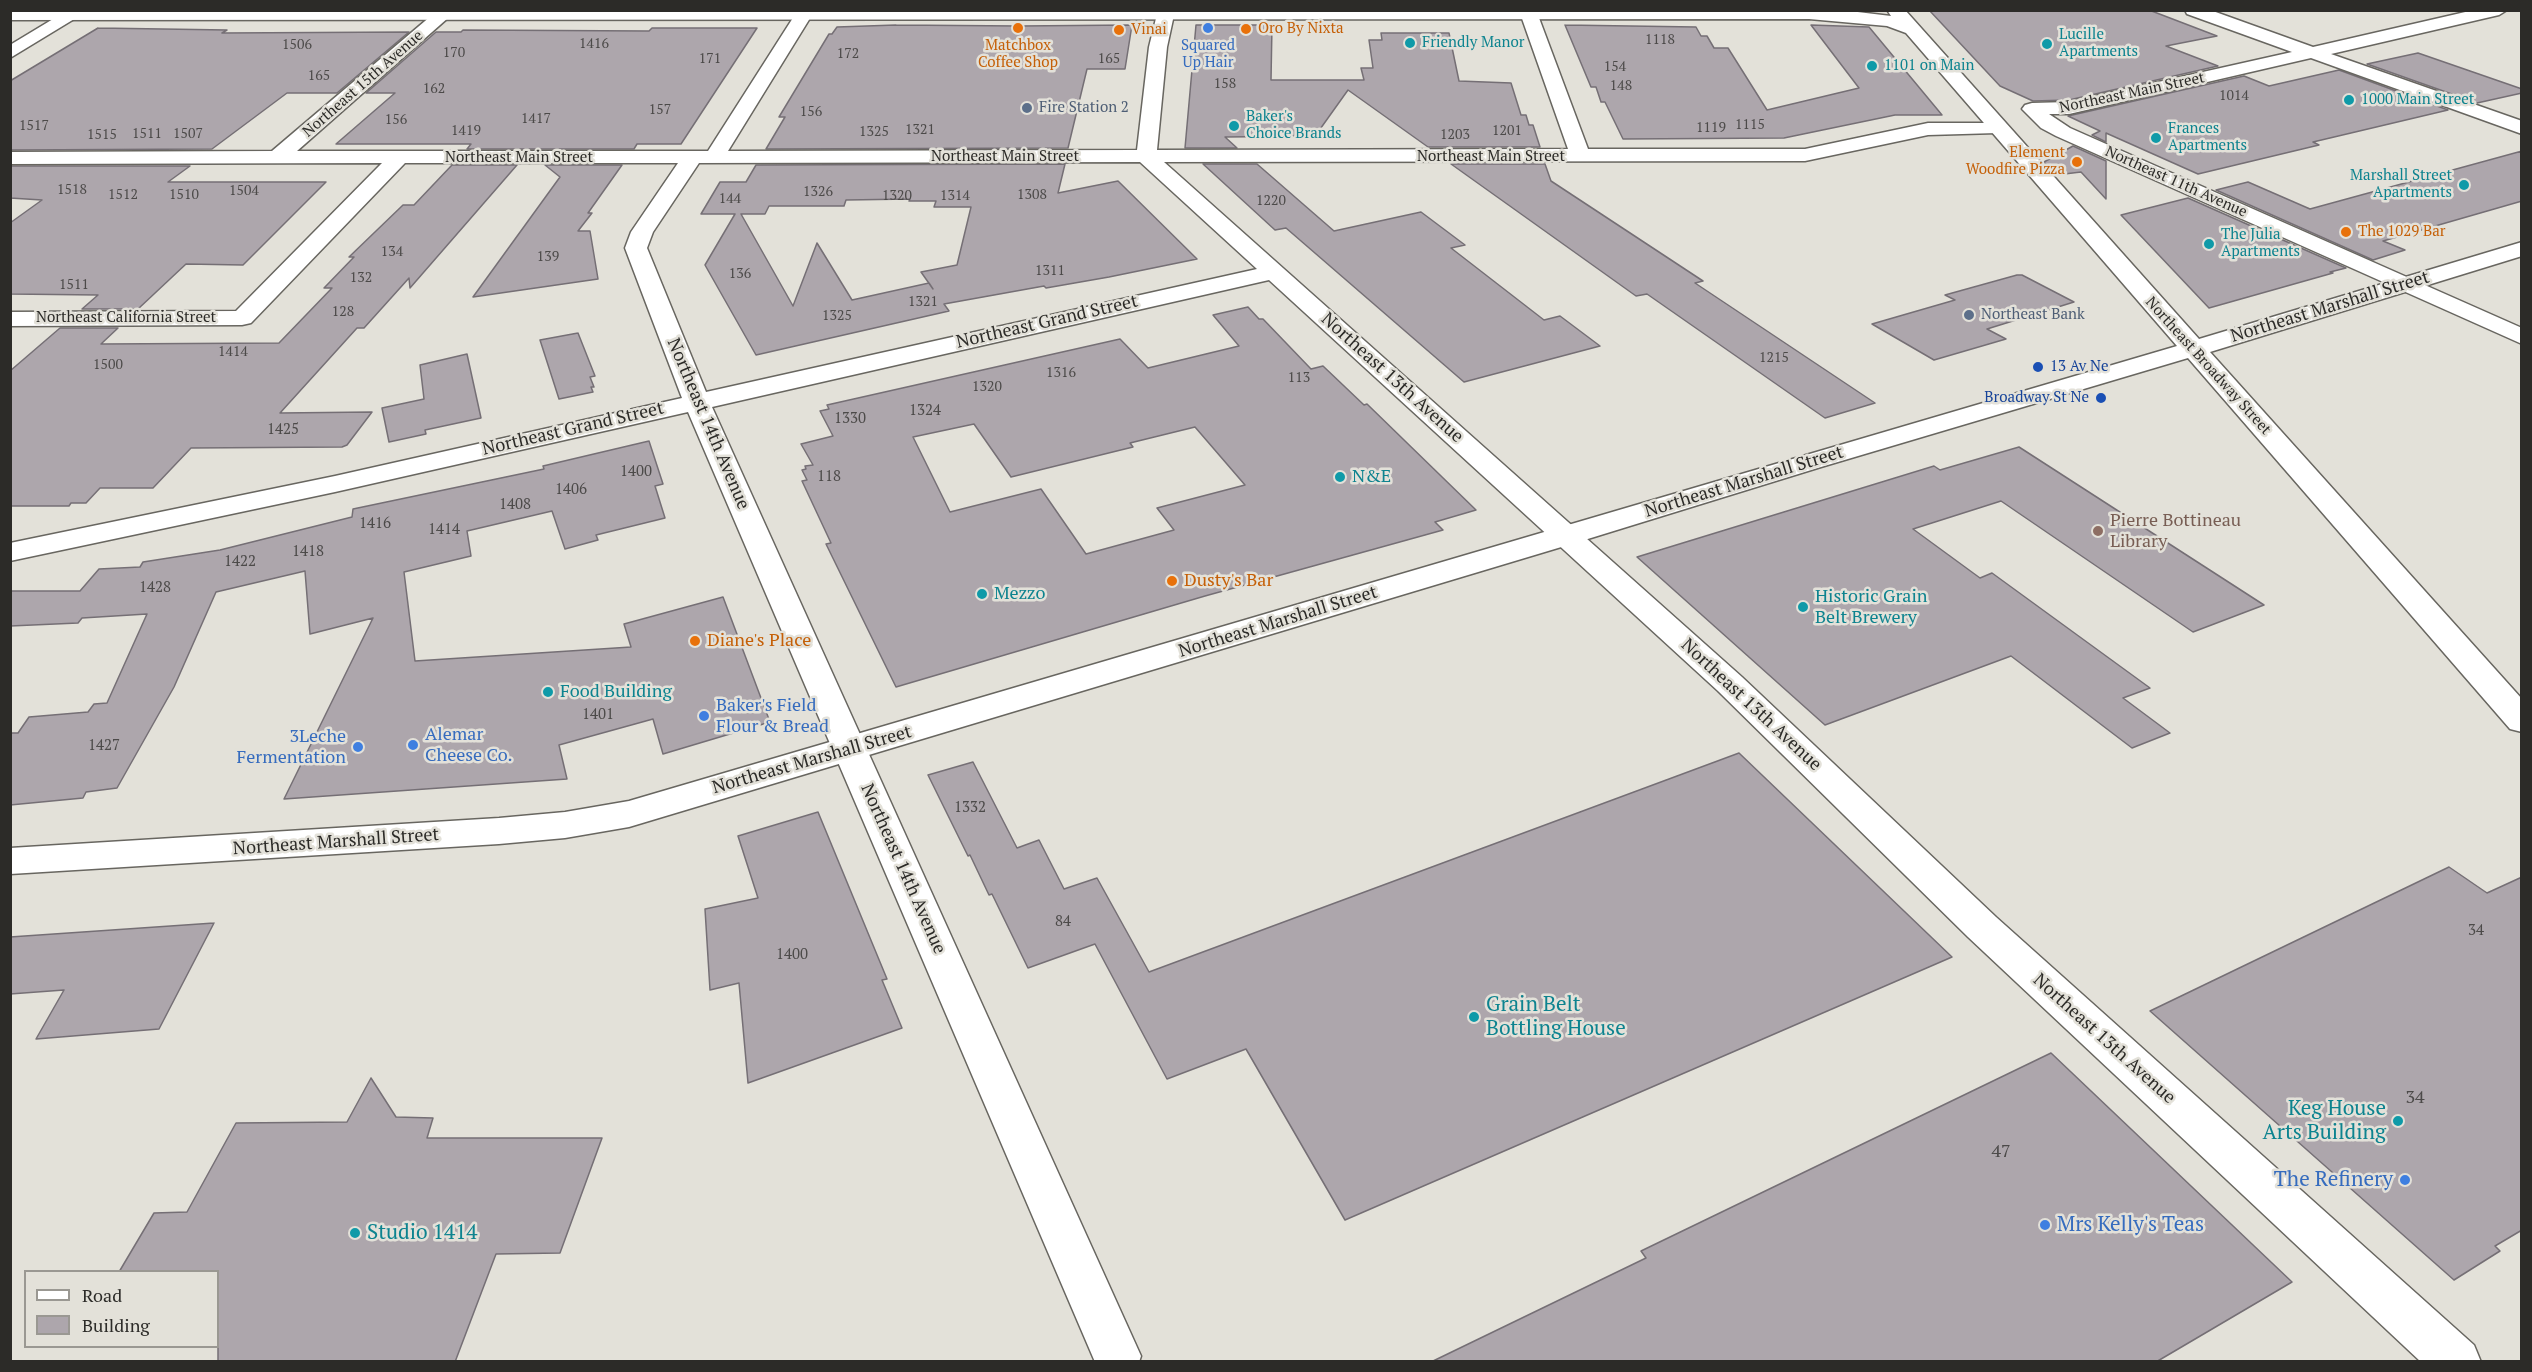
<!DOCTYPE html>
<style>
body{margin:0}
#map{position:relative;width:2532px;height:1372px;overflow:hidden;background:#e3e1d9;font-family:"PT Serif",serif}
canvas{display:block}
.frame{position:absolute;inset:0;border:12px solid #2c2b28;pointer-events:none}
.legend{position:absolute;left:24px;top:1270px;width:195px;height:78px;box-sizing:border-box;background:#e3e1d9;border:2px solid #9a9892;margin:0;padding:8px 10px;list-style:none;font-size:18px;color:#2c2b28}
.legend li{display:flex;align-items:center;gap:12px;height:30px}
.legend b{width:30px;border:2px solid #9a9892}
</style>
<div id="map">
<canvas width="2532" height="1372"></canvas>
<div class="frame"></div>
<ul class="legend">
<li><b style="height:8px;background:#fff"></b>Road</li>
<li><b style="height:16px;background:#ada6ac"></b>Building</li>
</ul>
</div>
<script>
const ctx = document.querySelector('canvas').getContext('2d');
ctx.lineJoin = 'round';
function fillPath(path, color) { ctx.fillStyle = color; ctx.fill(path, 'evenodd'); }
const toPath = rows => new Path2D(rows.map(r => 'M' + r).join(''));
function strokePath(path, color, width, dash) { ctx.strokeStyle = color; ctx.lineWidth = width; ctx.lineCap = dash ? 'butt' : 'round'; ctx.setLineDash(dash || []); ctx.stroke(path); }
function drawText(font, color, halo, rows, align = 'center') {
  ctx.font = font + ' "PT Serif",serif'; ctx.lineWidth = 5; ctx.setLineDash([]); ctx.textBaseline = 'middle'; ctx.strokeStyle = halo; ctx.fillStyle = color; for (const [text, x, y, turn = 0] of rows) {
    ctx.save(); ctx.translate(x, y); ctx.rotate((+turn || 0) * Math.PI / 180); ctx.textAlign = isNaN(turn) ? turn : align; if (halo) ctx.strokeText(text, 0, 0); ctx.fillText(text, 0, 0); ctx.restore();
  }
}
const building = toPath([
 [1929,10,2149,10,2217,36,2166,46,2218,66,2069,100,2033,101,2000,86,1929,10],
 [896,25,1019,26,1132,25,1125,69,1087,69,1068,148,766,149,785,117,779,117,829,34,832,34,837,27,896,25],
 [1196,25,1272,25,1271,80,1364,80,1361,68,1373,68,1369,40,1382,40,1381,33,1449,33,1459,81,1511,83,1521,115,1526,115,1529,125,1533,125,1540,147,1428,147,1348,90,1318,132,1318,136,1225,137,1237,148,1185,148,1196,25],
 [1565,25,1696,27,1701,36,1707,36,1714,48,1728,48,1767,110,1859,88,1811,25,1869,27,1942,115,1895,115,1784,138,1623,139,1605,102,1601,102,1596,87,1591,87,1565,25],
 [98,28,227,30,222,33,409,32,337,93,287,93,212,149,10,150,10,81,98,28],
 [652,28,757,28,681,144,637,144,634,149,467,149,471,144,336,144,395,93,366,93,436,32,461,32,463,30,649,31,652,28],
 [2418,53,2522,89,2522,93,2477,103,2367,64,2418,53],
 [2339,70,2448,110,2313,142,2319,145,2198,174,2106,133,2106,142,2092,135,2100,131,2068,116,2244,76,2269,86,2339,70],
 [2073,146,2106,161,2106,199,2081,172,2056,175,2044,162,2073,146],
 [2522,151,2522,201,2383,241,2405,250,2373,260,2216,190,2248,182,2310,209,2522,151],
 [1065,164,1058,193,1118,181,1197,259,1109,277,1046,288,1044,286,944,304,949,311,756,355,705,265,735,214,701,214,720,182,746,182,756,165,1065,164],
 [910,199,909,201,936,201,934,207,971,207,957,265,921,272,933,289,929,283,852,300,817,243,793,306,741,214,765,214,769,206,844,206,846,200,910,199],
 [1203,164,1257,164,1334,231,1421,212,1465,245,1451,248,1544,320,1560,316,1600,346,1464,382,1286,228,1275,230,1203,164],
 [1451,164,1545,164,1551,181,1703,281,1695,283,1875,403,1825,418,1647,294,1636,296,1451,164],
 [452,165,517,165,410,288,409,278,364,328,357,328,280,413,372,412,347,445,342,447,191,448,153,488,100,488,86,503,71,503,69,506,10,506,10,371,60,328,118,328,101,344,279,343,332,288,324,288,354,257,349,257,403,205,414,205,452,165],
 [545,165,622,165,588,213,592,213,578,231,590,231,598,279,473,297,560,177,545,165],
 [10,166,190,166,168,182,326,182,243,265,186,264,138,309,82,309,98,295,10,294,10,223,42,200,10,198,10,166],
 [2188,198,2346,268,2330,272,2333,273,2209,308,2121,215,2188,198],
 [2017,275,2022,275,2074,302,1987,329,2006,339,1934,360,1872,324,1955,300,1945,295,2017,275],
 [1248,307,1259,319,1263,319,1311,369,1323,366,1364,405,1367,404,1476,510,1435,522,1443,530,1205,596,896,687,826,544,831,543,802,481,807,480,802,470,806,469,805,466,813,465,801,444,833,436,820,411,829,409,827,405,1120,339,1148,368,1239,346,1213,315,1248,307],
 [974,424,1011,477,1133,447,1130,443,1195,427,1245,485,1157,508,1174,530,1086,554,1041,489,950,512,913,437,974,424],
 [578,333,595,376,590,377,594,387,591,387,593,392,559,399,540,340,578,333],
 [467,354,481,418,425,430,426,434,389,442,382,408,424,399,420,365,467,354],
 [649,441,663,484,655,486,665,518,596,535,598,540,565,549,552,511,467,531,471,556,404,572,415,661,631,647,624,624,723,597,770,722,663,754,653,719,559,745,567,779,284,799,373,618,310,634,305,571,216,592,174,687,117,788,86,792,83,798,10,805,10,733,18,733,29,717,88,712,94,704,107,703,147,614,82,618,78,623,10,626,10,591,80,591,99,569,140,567,143,562,220,550,352,517,353,509,544,469,543,466,649,441],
 [2019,447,2264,605,2193,632,2001,501,1913,529,1980,578,1992,573,2150,688,2123,698,2170,733,2132,748,2011,656,1825,725,1637,557,1934,466,1940,470,2019,447],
 [1739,753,1952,957,1345,1220,1246,1049,1167,1079,1095,944,1028,968,992,894,989,895,970,855,968,856,928,775,973,762,1017,848,1039,840,1064,889,1097,878,1149,972,1739,753],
 [818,812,887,979,882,980,902,1028,748,1083,739,983,710,990,705,909,758,898,738,836,818,812],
 [2449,867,2487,893,2522,877,2522,1230,2495,1246,2500,1251,2454,1280,2150,1011,2449,867],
 [214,923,159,1029,36,1039,64,990,10,994,10,937,214,923],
 [2051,1053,2292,1282,2156,1362,1431,1362,1646,1258,1641,1251,2051,1053],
 [371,1078,396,1117,433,1118,427,1138,602,1138,560,1253,496,1254,455,1362,218,1362,218,1272,119,1272,154,1213,187,1212,236,1123,347,1122,371,1078]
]);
fillPath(building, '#ada6ac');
strokePath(building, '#756f75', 1.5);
const street = toPath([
 [68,10,89,10,10,58,10,45,68,10],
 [438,10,457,10,297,151,708,151,798,10,815,10,728,151,1137,150,1149,47,1158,10,1175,10,1167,47,1157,150,1568,149,1519,10,1536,10,1588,149,1805,149,1928,123,2004,123,2007,127,2004,131,1997,133,1928,135,1805,161,1164,162,1742,677,1996,917,2474,1345,2481,1362,2421,1362,1968,937,1718,691,1269,280,712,407,1141,1356,1139,1362,1095,1362,688,412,335,492,10,561,10,543,335,476,682,398,625,248,631,232,678,163,405,163,251,323,242,325,10,326,10,312,236,311,382,163,10,164,10,152,272,151,438,10],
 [1140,162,1257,269,706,392,647,248,653,232,699,163,1140,162],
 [2185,10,2210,10,2313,47,2474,10,2507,10,2499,15,2331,54,2522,121,2522,134,2311,58,2069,114,2049,114,2070,128,2522,328,2522,344,2056,136,2041,128,2022,109,2025,105,2032,103,2069,102,2292,52,2187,14,2185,10]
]);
const secondary = toPath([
 [10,10,1841,10,1891,16,1887,10,1905,10,2199,339,2522,242,2522,256,2210,352,2522,699,2522,732,2510,729,2188,358,1821,467,1578,542,629,827,565,838,499,844,10,874,10,848,499,818,565,812,629,801,2177,346,1906,33,1887,26,1809,19,10,20,10,10]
]);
strokePath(street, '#686660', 3);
strokePath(secondary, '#686660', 3);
fillPath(street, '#fff');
fillPath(secondary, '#fff');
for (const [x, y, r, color] of [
 [1018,28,6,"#e8710a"],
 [1208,28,6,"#3f7fe0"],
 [1246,29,6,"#e8710a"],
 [1119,30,6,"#e8710a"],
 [1410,43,6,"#0f9aa8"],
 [2047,44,6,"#0f9aa8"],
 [1872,66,6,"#0f9aa8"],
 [2349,100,6,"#0f9aa8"],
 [1027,108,6,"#5c6f8a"],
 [1234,126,6,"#0f9aa8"],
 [2156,138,6,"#0f9aa8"],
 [2077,162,6,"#e8710a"],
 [2464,185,6,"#0f9aa8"],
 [2346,232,6,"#e8710a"],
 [2209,244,6,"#0f9aa8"],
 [1969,315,6,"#5c6f8a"],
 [2038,367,6,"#1a4fb4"],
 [2101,398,6,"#1a4fb4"],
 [1340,477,6,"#0f9aa8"],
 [2098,531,6,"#8d6e63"],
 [1172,581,6,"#e8710a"],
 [982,594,6,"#0f9aa8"],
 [1803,607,6,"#0f9aa8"],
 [695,641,6,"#e8710a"],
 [548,692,6,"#0f9aa8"],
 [704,716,6,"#3f7fe0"],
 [413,745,6,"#3f7fe0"],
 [358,747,6,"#3f7fe0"],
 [1474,1017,6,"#0f9aa8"],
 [2398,1121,6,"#0f9aa8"],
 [2405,1180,6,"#3f7fe0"],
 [2045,1225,6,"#3f7fe0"],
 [355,1233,6,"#0f9aa8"]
]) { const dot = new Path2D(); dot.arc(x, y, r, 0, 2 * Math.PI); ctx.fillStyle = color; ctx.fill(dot); strokePath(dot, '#e3e1d9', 2); }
drawText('14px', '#4c4a49', null, [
 ["1118",1660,40],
 ["1416",594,44],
 ["1506",297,45],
 ["170",454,53],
 ["172",848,54],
 ["171",710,59],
 ["165",1109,59],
 ["154",1615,67],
 ["165",319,76],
 ["158",1225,84],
 ["148",1621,86],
 ["162",434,89],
 ["1014",2234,96],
 ["157",660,110],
 ["156",811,112],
 ["1417",536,119],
 ["156",396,120],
 ["1115",1750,125],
 ["1517",34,126],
 ["1119",1711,128],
 ["1321",920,130],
 ["1419",466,131],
 ["1201",1507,131],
 ["1325",874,132],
 ["1511",147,134],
 ["1507",188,134],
 ["1515",102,135],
 ["1203",1455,135],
 ["1518",72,190],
 ["1504",244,191],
 ["1326",818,192],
 ["1512",123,195],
 ["1510",184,195],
 ["1308",1032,195],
 ["1320",897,196],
 ["1314",955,196],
 ["144",730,199],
 ["1220",1271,201],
 ["134",392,252],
 ["139",548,257],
 ["1311",1050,271],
 ["136",740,274],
 ["132",361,278],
 ["1511",74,285],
 ["1321",923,302],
 ["128",343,312],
 ["1325",837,316],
 ["1414",233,352],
 ["1215",1774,358],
 ["1500",108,365],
 ["1316",1061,373],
 ["113",1299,378],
 ["1320",987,387]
]);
drawText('15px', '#c56008', '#e3e1d9', [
 ["Oro By Nixta",1258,29],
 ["Vinai",1131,30],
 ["Matchbox",1018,46,"center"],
 ["Coffee Shop",1018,63,"center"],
 ["Element",2065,153,"right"],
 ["Woodfire Pizza",2065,170,"right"],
 ["The 1029 Bar",2358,232]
], 'left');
drawText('15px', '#0d838f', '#e3e1d9', [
 ["Lucille",2059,35],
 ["Apartments",2059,52],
 ["Friendly Manor",1422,43],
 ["1101 on Main",1884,66],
 ["1000 Main Street",2361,100],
 ["Baker's",1246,117],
 ["Choice Brands",1246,134],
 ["Frances",2168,129],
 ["Apartments",2168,146],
 ["Marshall Street",2452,176,"right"],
 ["Apartments",2452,193,"right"],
 ["The Julia",2221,235],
 ["Apartments",2221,252]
], 'left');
drawText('15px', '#366cbe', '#e3e1d9', [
 ["Squared",1208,46],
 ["Up Hair",1208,63]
]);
drawText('15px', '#2c2b28', '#e3e1d9', [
 ["Northeast 15th Avenue",363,84,-41],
 ["Northeast Main Street",2132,93,-12],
 ["Northeast Main Street",1005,157],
 ["Northeast Main Street",1491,157],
 ["Northeast Main Street",519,158],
 ["Northeast 11th Avenue",2176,182,24],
 ["Northeast California Street",126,318],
 ["Northeast Broadway Street",2208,366,48]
]);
drawText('15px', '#4e5e75', '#e3e1d9', [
 ["Fire Station 2",1039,108],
 ["Northeast Bank",1981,315]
], 'left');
drawText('15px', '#164399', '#e3e1d9', [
 ["13 Av Ne",2050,367],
 ["Broadway St Ne",2089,398,"right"]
], 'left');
drawText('15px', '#4c4a49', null, [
 ["1324",925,411],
 ["1330",850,419],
 ["1425",283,430],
 ["1400",636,472],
 ["118",829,477],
 ["1406",571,490],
 ["1408",515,505],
 ["1416",375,524],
 ["1414",444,530],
 ["1418",308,552],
 ["1422",240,562],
 ["1428",155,588],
 ["1401",598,715],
 ["1427",104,746],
 ["1332",970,808],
 ["84",1063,922],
 ["34",2476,931],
 ["1400",792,955]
]);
drawText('18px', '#2c2b28', '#e3e1d9', [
 ["Northeast Marshall Street",2330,307,-17],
 ["Northeast Grand Street",1047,322,-13],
 ["Northeast 13th Avenue",1392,378,42],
 ["Northeast 14th Avenue",708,424,67],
 ["Northeast Grand Street",573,429,-13],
 ["Northeast Marshall Street",1744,482,-17],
 ["Northeast Marshall Street",1278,622,-17],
 ["Northeast 13th Avenue",1751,705,43],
 ["Northeast Marshall Street",812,760,-16],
 ["Northeast Marshall Street",336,842,-4],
 ["Northeast 14th Avenue",903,869,66],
 ["Northeast 13th Avenue",2104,1039,42]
]);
drawText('18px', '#0d838f', '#e3e1d9', [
 ["N&E",1352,477],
 ["Mezzo",994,594],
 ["Historic Grain",1815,597],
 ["Belt Brewery",1815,618],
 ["Food Building",560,692]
], 'left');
drawText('18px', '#785e54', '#e3e1d9', [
 ["Pierre Bottineau",2110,521],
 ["Library",2110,542]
], 'left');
drawText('18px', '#c56008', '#e3e1d9', [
 ["Dusty's Bar",1184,581],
 ["Diane's Place",707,641]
], 'left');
drawText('18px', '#366cbe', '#e3e1d9', [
 ["Baker's Field",716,706],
 ["Flour & Bread",716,727],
 ["Alemar",425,735],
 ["Cheese Co.",425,756],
 ["3Leche",346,737,"right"],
 ["Fermentation",346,758,"right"]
], 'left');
drawText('18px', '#4c4a49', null, [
 ["34",2415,1098],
 ["47",2001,1152]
]);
drawText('21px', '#0d838f', '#e3e1d9', [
 ["Grain Belt",1486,1005],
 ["Bottling House",1486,1029],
 ["Keg House",2386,1109,"right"],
 ["Arts Building",2386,1133,"right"],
 ["Studio 1414",367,1233]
], 'left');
drawText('21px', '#366cbe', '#e3e1d9', [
 ["The Refinery",2393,1180],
 ["Mrs Kelly's Teas",2057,1225,"left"]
], 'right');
</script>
